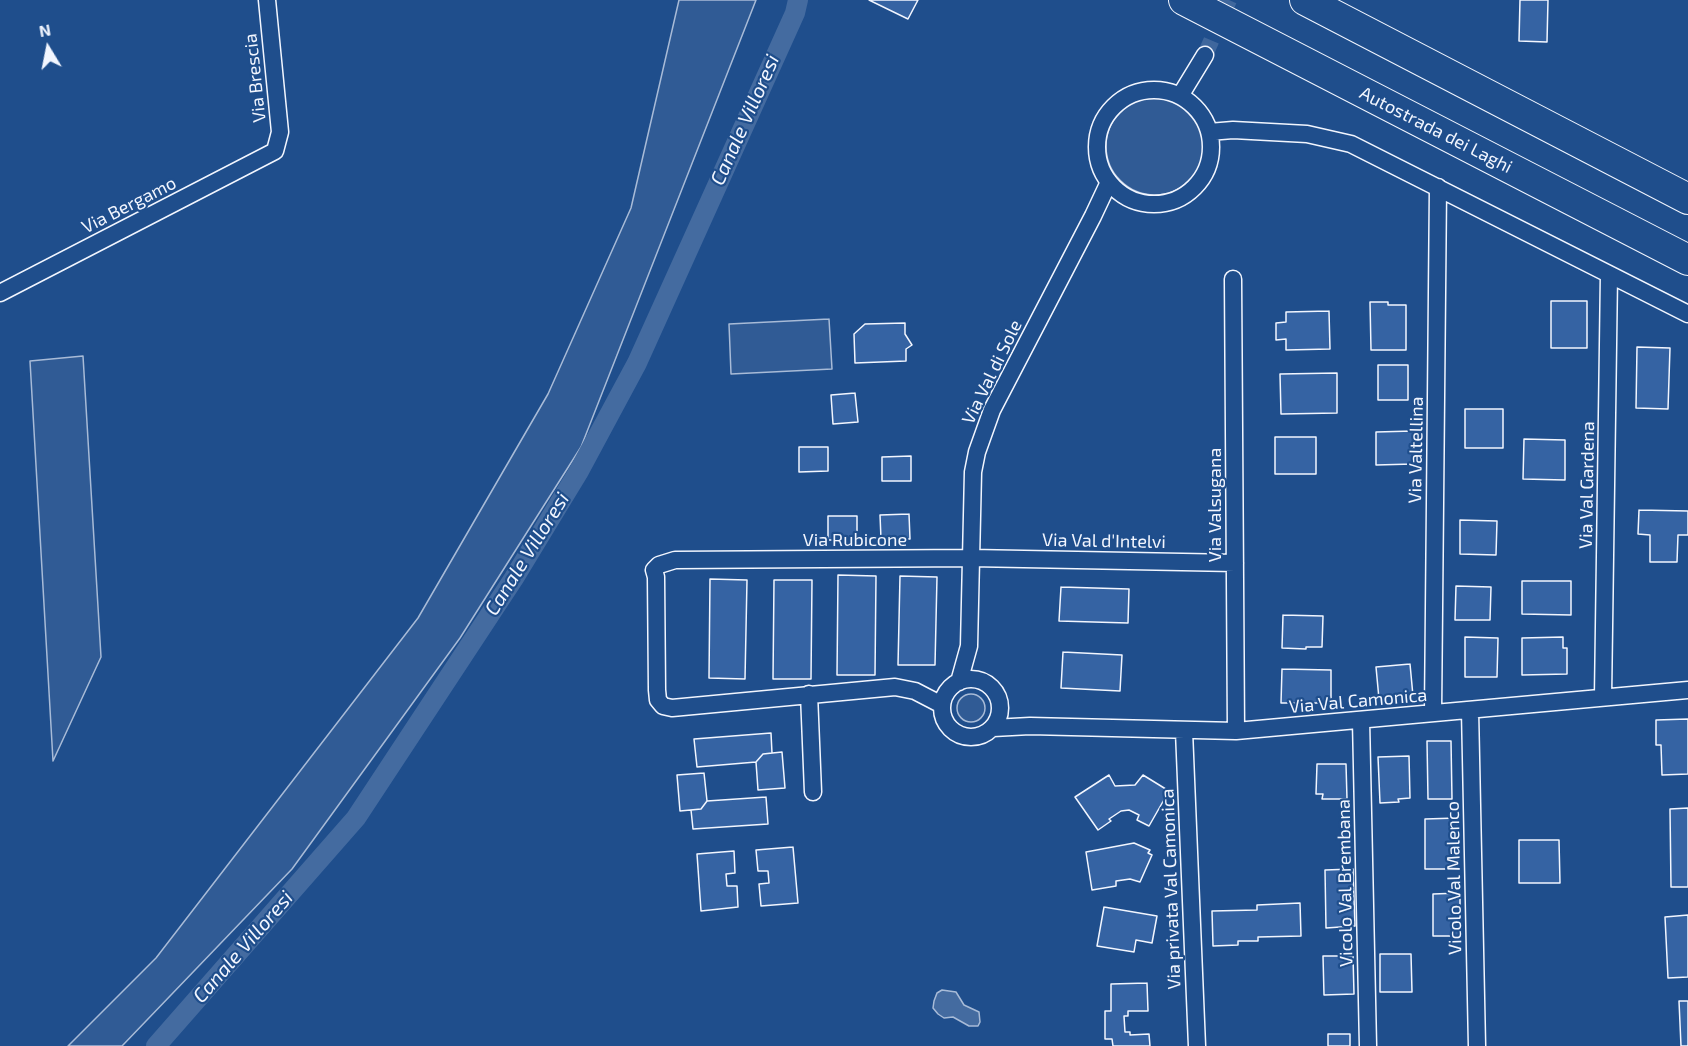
<!DOCTYPE html>
<style>
body{margin:0}
#map{position:relative;width:1688px;height:1046px;overflow:hidden;background:#1f4e8c;font-family:"Exo 2",sans-serif}
canvas{display:block}
.north{position:absolute;left:18px;top:18px;width:60px;height:60px;-webkit-text-stroke:4px #1f4e8c;paint-order:stroke;rotate:350deg;font-size:16px;font-weight:700;line-height:24px;text-align:center;color:#f2f6ff}
.north::after{content:'';display:block;margin:auto;width:21px;height:27px;background:#f2f6ff;clip-path:polygon(50% 0,100% 100%,50% 72%,0 100%)}
</style>
<div id="map">
<canvas width="1688" height="1046"></canvas>
<div class="north">N</div>
</div>
<script>
const ctx = document.querySelector('canvas').getContext('2d');
ctx.lineJoin = 'round';
function fillPath(path, color) { ctx.fillStyle = color; ctx.fill(path, 'evenodd'); }
const toPath = rows => new Path2D(rows.map(r => 'M' + r).join(''));
function strokePath(path, color, width, dash) { ctx.strokeStyle = color; ctx.lineWidth = width; ctx.lineCap = dash ? 'butt' : 'round'; ctx.setLineDash(dash || []); ctx.stroke(path); }
function drawText(font, color, halo, rows, align = 'center') {
  ctx.font = font + ' "Exo 2",sans-serif'; ctx.lineWidth = 4.5; ctx.setLineDash([]); ctx.textBaseline = 'middle'; ctx.strokeStyle = halo; ctx.fillStyle = color; for (const [text, x, y, turn = 0] of rows) {
    ctx.save(); ctx.translate(x, y); ctx.rotate((+turn || 0) * Math.PI / 180); ctx.textAlign = isNaN(turn) ? turn : align; if (halo) ctx.strokeText(text, 0, 0); ctx.fillText(text, 0, 0); ctx.restore();
  }
}
const green = toPath([
 [679,0,756,0,581,447,460,638,292,869,122,1046,68,1046,156,958,418,618,548,394,631,208,679,0],
 '1106 146a49 49 0 1 1 98 0a49 49 0 1 1-98 0Z',
 [829,319,832,369,731,374,729,324,829,319],
 [83,356,101,657,53,761,30,361,83,356],
 '957 708a14 14 0 1 1 28 0a14 14 0 1 1-28 0Z'
]);
fillPath(green, '#305b95');
strokePath(green, '#a8bbd7', 1.5);
const water = toPath([
 [942,990,956,992,964,1005,979,1012,980,1022,978,1026,969,1026,953,1017,944,1018,938,1014,933,1008,934,1001,937,993,942,990]
]);
fillPath(water, '#446ba0');
strokePath(water, '#a8bbd7', 1.5);
strokePath(toPath([
 [156,1046,356,818,514,578,579,471,637,363,795,13,798,0]
]), '#446ba0', 20);
const building = toPath([
 [869,0,918,0,908,19,869,0],
 [1520,0,1548,0,1547,42,1519,41,1520,0],
 [1551,301,1587,301,1587,348,1551,348,1551,301],
 [1370,302,1388,302,1388,305,1406,305,1406,350,1371,350,1370,302],
 [1329,311,1330,349,1286,350,1286,339,1276,340,1276,323,1286,322,1286,312,1329,311],
 [905,323,905,334,912,345,906,349,906,361,855,363,854,334,865,324,905,323],
 [1637,347,1670,348,1668,409,1636,408,1637,347],
 [1378,365,1408,365,1408,400,1378,400,1378,365],
 [1337,373,1337,413,1281,414,1280,374,1337,373],
 [855,393,858,422,833,424,831,395,855,393],
 [1465,409,1503,409,1503,448,1465,448,1465,409],
 [1413,431,1413,464,1376,465,1376,432,1413,431],
 [1275,437,1316,437,1316,474,1275,474,1275,437],
 [1524,439,1565,440,1565,480,1523,479,1524,439],
 [799,447,828,447,828,471,799,472,799,447],
 [911,456,911,481,882,481,882,457,911,456],
 [1639,510,1688,511,1688,535,1678,535,1677,562,1650,562,1650,535,1638,534,1639,510],
 [909,514,910,539,881,539,880,515,909,514],
 [828,516,857,516,857,540,828,540,828,516],
 [1460,520,1497,521,1496,555,1460,554,1460,520],
 [838,575,876,576,875,675,837,675,838,575],
 [900,576,937,577,935,665,898,665,900,576],
 [710,579,747,580,745,679,709,678,710,579],
 [774,580,812,580,811,679,773,679,774,580],
 [1522,581,1571,581,1571,615,1522,614,1522,581],
 [1456,586,1491,587,1490,620,1455,620,1456,586],
 [1061,587,1129,589,1128,623,1059,621,1061,587],
 [1283,615,1323,616,1322,647,1306,647,1306,649,1282,648,1283,615],
 [1465,637,1498,638,1497,677,1465,677,1465,637],
 [1563,637,1563,648,1567,648,1567,674,1522,675,1522,638,1563,637],
 [1063,652,1122,655,1120,691,1061,688,1063,652],
 [1410,664,1413,696,1379,699,1376,667,1410,664],
 [1282,669,1331,670,1331,703,1281,703,1282,669],
 [1688,719,1688,774,1662,775,1661,745,1656,745,1656,720,1688,719],
 [771,733,772,753,763,754,756,762,697,767,694,739,771,733],
 [1427,741,1451,741,1452,799,1428,799,1427,741],
 [782,752,785,788,758,790,756,762,763,754,782,752],
 [1409,756,1410,798,1398,799,1399,802,1380,803,1378,757,1409,756],
 [1317,764,1346,764,1347,799,1322,799,1323,794,1316,794,1317,764],
 [704,773,707,801,701,809,680,811,677,775,704,773],
 [1109,775,1115,786,1135,785,1143,775,1169,791,1149,826,1137,820,1139,815,1129,810,1121,811,1109,819,1111,821,1098,830,1075,797,1109,775],
 [766,797,768,824,693,829,691,810,701,809,707,801,766,797],
 [1688,808,1688,887,1671,887,1670,809,1688,808],
 [1457,818,1458,869,1425,869,1425,819,1457,818],
 [1519,840,1559,840,1560,883,1519,883,1519,840],
 [1134,843,1150,850,1148,853,1152,855,1140,882,1130,879,1116,881,1116,886,1092,890,1086,852,1134,843],
 [793,847,798,903,761,906,759,884,769,883,768,871,758,871,756,850,793,847],
 [734,851,735,873,726,874,727,886,737,886,738,907,701,911,697,854,734,851],
 [1353,869,1355,926,1326,928,1325,870,1353,869],
 [1460,893,1460,936,1433,936,1433,894,1460,893],
 [1300,903,1301,936,1258,937,1258,941,1238,941,1238,945,1213,946,1212,911,1257,910,1257,905,1300,903],
 [1104,907,1157,916,1152,943,1136,940,1134,952,1097,946,1104,907],
 [1688,915,1688,977,1668,978,1665,917,1688,915],
 [1380,954,1411,954,1412,992,1380,992,1380,954],
 [1323,956,1353,956,1354,994,1324,995,1323,956],
 [1147,983,1148,1011,1128,1011,1128,1016,1124,1016,1125,1032,1130,1032,1130,1035,1149,1034,1150,1046,1113,1046,1112,1039,1105,1039,1105,1011,1111,1011,1111,984,1147,983],
 [1679,1001,1688,1001,1688,1046,1681,1046,1679,1001],
 [1328,1034,1350,1034,1350,1046,1328,1046,1328,1034]
]);
fillPath(building, '#3563a3');
strokePath(building, '#f2f6ff', 1.5);
strokePath(toPath([
 [1205,55,1229,0]
]), '#3f679d', 16, [16, 8]);
const street = toPath([
 '1097 147a57 57 0 1 1 114 0a57 57 0 1 1-114 0Z',
 [1180,96,1205,55],
 [1209,132,1233,130,1307,134,1351,144,1688,314],
 [1233,279,1236,731],
 [0,293,275,151,280,132,267,0],
 '942 708a29 29 0 1 1 58 0a29 29 0 1 1-58 0Z',
 [959,682,969,646,973,472,977,452,992,410,1093,216,1109,182],
 [809,694,813,792],
 [1603,697,1609,274],
 [942,705,915,691,895,687,672,708,663,706,658,700,657,690,656,577,654,570,659,565,675,560,971,558,1235,563],
 [1470,710,1477,1046],
 [1433,713,1438,187],
 [1361,720,1368,1046],
 [993,728,1030,726,1236,731,1688,690],
 [1184,731,1197,1046]
]);
const highway = toPath([
 [1184,0,1688,260],
 [1305,0,1688,199]
]);
strokePath(street, '#f2f6ff', 19);
strokePath(highway, '#f2f6ff', 32);
strokePath(street, '#1f4e8c', 16);
strokePath(highway, '#1f4e8c', 30);
drawText('18px', '#f2f6ff', '#1f4e8c', [
 ["Via Brescia",255,78,-96],
 ["Autostrada dei Laghi",1436,130,27],
 ["Via Bergamo",129,205,-27],
 ["Via Val di Sole",992,372,-64],
 ["Via Valtellina",1416,450,-89],
 ["Via Val Gardena",1587,485,-89],
 ["Via Valsugana",1215,505,-90],
 ["Via Rubicone",855,540],
 ["Via Val d'Intelvi",1104,541,1],
 ["Via Val Camonica",1358,701,-5],
 ["Vicolo Val Malenco",1454,878,-91],
 ["Vicolo Val Brembana",1345,883,-91],
 ["Via privata Val Camonica",1171,889,-92]
]);
drawText('italic 20px', '#f2f6ff', '#1f4e8c', [
 ["Canale Villoresi",745,120,-66],
 ["Canale Villoresi",527,554,-58],
 ["Canale Villoresi",243,947,-49]
]);
</script>
